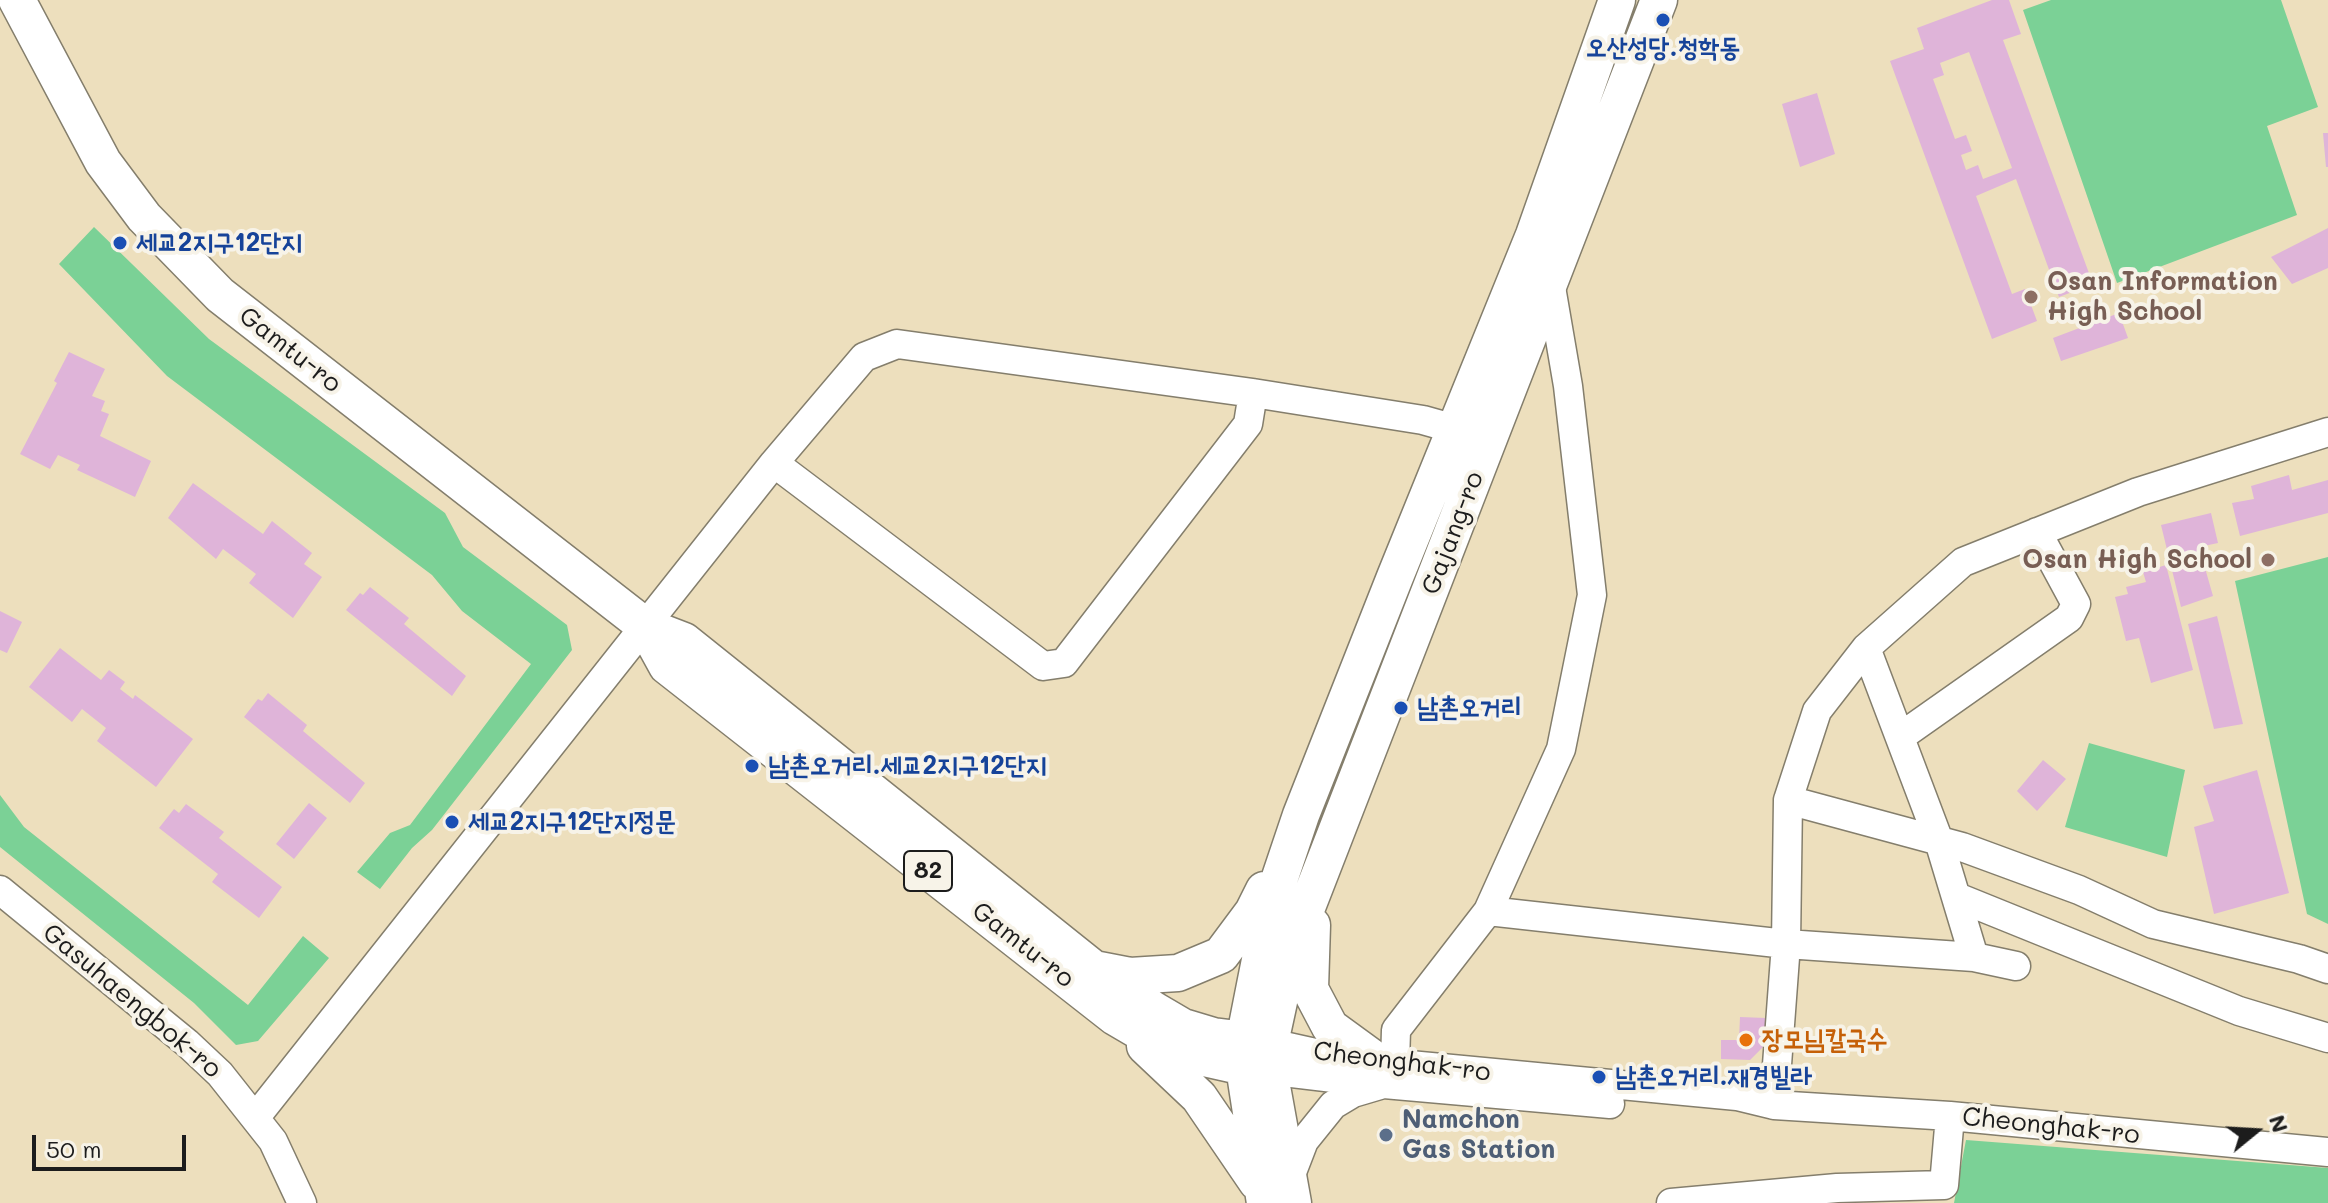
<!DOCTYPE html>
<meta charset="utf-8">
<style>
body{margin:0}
#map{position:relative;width:2328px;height:1203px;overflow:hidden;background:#eddfbd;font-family:Mali,sans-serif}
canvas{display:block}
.north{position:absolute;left:2216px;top:1091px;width:80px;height:80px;-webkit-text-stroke:6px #f7f3e8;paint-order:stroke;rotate:72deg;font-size:22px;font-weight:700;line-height:32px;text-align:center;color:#1c1c1c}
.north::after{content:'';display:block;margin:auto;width:28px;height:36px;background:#1c1c1c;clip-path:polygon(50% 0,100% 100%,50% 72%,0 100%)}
.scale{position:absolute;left:32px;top:1135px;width:154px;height:36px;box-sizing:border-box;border:4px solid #1c1c1c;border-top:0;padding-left:10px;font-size:24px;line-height:28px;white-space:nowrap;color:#1c1c1c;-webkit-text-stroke:6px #f7f3e8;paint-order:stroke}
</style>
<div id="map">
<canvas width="2328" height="1203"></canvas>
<div class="north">N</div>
<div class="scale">50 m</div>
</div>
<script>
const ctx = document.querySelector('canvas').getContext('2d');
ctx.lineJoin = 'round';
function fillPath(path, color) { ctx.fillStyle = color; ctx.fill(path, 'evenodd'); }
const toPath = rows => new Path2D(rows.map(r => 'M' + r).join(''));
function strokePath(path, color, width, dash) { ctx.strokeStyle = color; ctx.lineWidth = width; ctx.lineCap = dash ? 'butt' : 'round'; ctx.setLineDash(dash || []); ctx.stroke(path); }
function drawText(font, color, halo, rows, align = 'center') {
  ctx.font = font + ' Mali,"Poor Story",sans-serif'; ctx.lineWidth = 8; ctx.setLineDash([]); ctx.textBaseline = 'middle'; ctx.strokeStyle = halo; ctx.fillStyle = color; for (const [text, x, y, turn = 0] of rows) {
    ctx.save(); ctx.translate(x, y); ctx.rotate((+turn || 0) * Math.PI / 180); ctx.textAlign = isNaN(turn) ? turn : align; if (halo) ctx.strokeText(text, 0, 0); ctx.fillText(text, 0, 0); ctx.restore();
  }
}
fillPath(toPath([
 [2051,0,2281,0,2318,107,2267,126,2297,215,2117,283,2023,10],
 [94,227,209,339,445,513,463,547,567,625,572,650,432,830,412,848,380,889,357,872,390,833,410,825,531,664,462,611,432,575,167,376,59,264],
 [2328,557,2328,924,2307,914,2235,581],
 [2089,743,2185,770,2167,857,2065,827],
 [0,795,24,827,248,1005,303,936,329,958,258,1041,236,1045,194,1003,0,847],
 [1966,1140,2328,1168,2328,1203,1954,1203]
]), '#7bd196');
fillPath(toPath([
 [1992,0,2009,0,2021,34,2003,40,2093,284,2059,297,2016,179,1976,196,2012,294,2025,289,2037,321,1992,339,1890,61,1924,49,1917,28],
 [1969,52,2012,168,1983,179,1978,165,1966,170,1961,155,1972,151,1966,135,1955,139,1933,79,1944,75,1940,63],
 [1817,93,1835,154,1800,167,1782,104],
 [2323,133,2328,133,2328,167,2326,167],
 [2328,228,2328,268,2292,284,2271,257],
 [2119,313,2128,338,2061,361,2053,338],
 [69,352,105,369,92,396,105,401,101,411,109,414,100,436,151,461,135,497,77,470,80,465,58,455,50,469,20,454,57,383,54,381],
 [2289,475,2292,490,2328,480,2328,513,2240,536,2232,503,2254,499,2251,486],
 [193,483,263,534,272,521,312,553,304,564,322,577,293,618,249,583,256,574,223,549,216,559,168,518],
 [2211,513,2218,543,2199,547,2213,596,2181,607,2161,525],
 [2166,565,2193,670,2151,683,2139,638,2126,641,2115,597,2128,594,2126,587,2146,582,2143,572],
 [370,587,409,618,404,624,466,676,452,696,346,610,360,593,363,595],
 [0,611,22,622,7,653,0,650],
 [2217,616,2243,724,2214,729,2188,624],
 [60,648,101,680,109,670,125,682,120,689,133,699,135,695,193,739,156,787,97,741,106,728,82,709,72,722,29,687],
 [268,693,307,725,303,731,365,783,350,803,244,717,258,699,262,701],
 [2043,760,2066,779,2037,811,2017,791],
 [2257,770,2289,893,2214,914,2194,827,2214,821,2203,786],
 [309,803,327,818,294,859,276,844],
 [186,804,224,832,219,838,282,887,259,918,212,882,218,874,159,828,174,809,179,813],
 [1740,1017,1766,1018,1765,1045,1750,1060,1721,1059,1721,1040,1739,1040]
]), '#dfb4d9');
const minor = toPath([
 [774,463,1043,666,1064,663,1248,424,1253,393],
 [1866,648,1939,841,1974,957],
 [1900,737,2069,618,2076,604,2037,532],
 [1788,800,1962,847,2079,890,2153,924,2299,959,2328,969],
 [0,890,187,1043,220,1074,273,1141,302,1203],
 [1957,897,2239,1011,2328,1038],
 [1488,911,1786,944,1774,1105],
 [2016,966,1974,957,1786,944,1788,800,1817,711,1866,648,1963,562,2138,492,2328,432],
 [1270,1043,1315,1053,1378,1062,1737,1096,1774,1105,1950,1116,2328,1152],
 [1395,1063,1396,1030,1488,911,1561,749,1592,595,1568,386,1550,281],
 [1250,1068,1384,1084,1610,1104],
 [255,1118,774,463,864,357,897,344,1253,393,1423,420,1455,429],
 [1289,1180,1304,1141,1333,1105,1353,1093,1380,1085],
 [1671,1203,1837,1188,1944,1185,1950,1116]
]);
const major = toPath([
 [17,0,103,162,144,217,220,295,645,626,684,641,1094,969,1154,1010,1183,1027,1213,1036,1270,1043],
 [645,626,667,666,1115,1017,1173,1051,1244,1067],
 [1312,925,1310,989,1330,1027,1378,1062],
 [1099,970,1130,976,1178,973,1221,955,1253,912,1264,890],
 [1145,1046,1199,1097,1257,1182],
 [1265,1203,1244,1067,1244,1041,1271,904,1301,815,1395,577,1534,235,1617,0],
 [1293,1203,1269,1070,1270,1043,1290,951,1659,0]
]);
strokePath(minor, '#847e6c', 31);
strokePath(major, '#847e6c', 39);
strokePath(minor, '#fff', 28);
strokePath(major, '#fff', 36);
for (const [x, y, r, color] of [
 [1663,20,8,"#1a4fb4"],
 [120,243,8,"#1a4fb4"],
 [2031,297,8,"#8d6e63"],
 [2268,560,8,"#8d6e63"],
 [1401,708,8,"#1a4fb4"],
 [752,766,8,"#1a4fb4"],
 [452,822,8,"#1a4fb4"],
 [1746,1040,8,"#e8710a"],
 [1599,1077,8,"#1a4fb4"],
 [1386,1135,8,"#5c6f8a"]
]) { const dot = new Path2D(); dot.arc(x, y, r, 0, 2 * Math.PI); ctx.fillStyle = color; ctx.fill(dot); strokePath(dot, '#f7f3e8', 3); }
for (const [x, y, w] of [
 [928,871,48]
]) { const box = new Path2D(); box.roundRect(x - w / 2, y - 20, w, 40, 6); ctx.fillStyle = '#f7f3e8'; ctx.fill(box); strokePath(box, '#1c1c1c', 2); }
drawText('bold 24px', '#1c1c1c', null, [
 ["82",928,871]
]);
drawText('bold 26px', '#164399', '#f7f3e8', [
 ["오산성당.청학동",1663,48,"center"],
 ["세교2지구12단지",136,243],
 ["남촌오거리",1417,708],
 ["남촌오거리.세교2지구12단지",768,766],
 ["세교2지구12단지정문",468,822],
 ["남촌오거리.재경빌라",1615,1077]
], 'left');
drawText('bold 26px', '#785e54', '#f7f3e8', [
 ["Osan Information",2047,282],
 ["High School",2047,312],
 ["Osan High School",2252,560,"right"]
], 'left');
drawText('26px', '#1c1c1c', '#f7f3e8', [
 ["Gamtu-ro",290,350,38],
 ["Gajang-ro",1453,533,-69],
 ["Gamtu-ro",1023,945,38],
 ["Gasuhaengbok-ro",132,1001,40],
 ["Cheonghak-ro",1402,1062,7],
 ["Cheonghak-ro",2051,1126,6]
]);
drawText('bold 26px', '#c56008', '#f7f3e8', [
 ["장모님칼국수",1762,1040]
], 'left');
drawText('bold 26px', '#4e5e75', '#f7f3e8', [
 ["Namchon",1402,1120],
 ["Gas Station",1402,1150]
], 'left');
</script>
